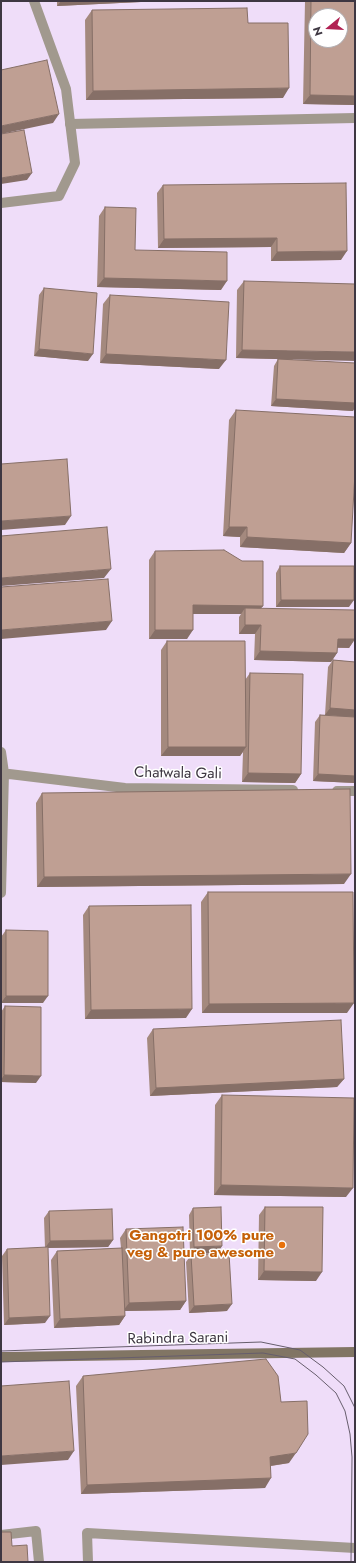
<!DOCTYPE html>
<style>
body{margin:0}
#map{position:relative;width:356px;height:1563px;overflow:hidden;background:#efddf9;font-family:Jost,sans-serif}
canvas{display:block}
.frame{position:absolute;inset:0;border:2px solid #3e3742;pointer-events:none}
.north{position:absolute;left:308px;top:8px;width:40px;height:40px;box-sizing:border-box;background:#fff;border:1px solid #b2afb3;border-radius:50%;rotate:252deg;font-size:11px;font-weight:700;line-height:16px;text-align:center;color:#3e3742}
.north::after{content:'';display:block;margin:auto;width:14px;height:18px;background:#b12153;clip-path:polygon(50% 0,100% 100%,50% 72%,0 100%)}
</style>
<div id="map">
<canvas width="356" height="1563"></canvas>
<div class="frame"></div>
<div class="north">N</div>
</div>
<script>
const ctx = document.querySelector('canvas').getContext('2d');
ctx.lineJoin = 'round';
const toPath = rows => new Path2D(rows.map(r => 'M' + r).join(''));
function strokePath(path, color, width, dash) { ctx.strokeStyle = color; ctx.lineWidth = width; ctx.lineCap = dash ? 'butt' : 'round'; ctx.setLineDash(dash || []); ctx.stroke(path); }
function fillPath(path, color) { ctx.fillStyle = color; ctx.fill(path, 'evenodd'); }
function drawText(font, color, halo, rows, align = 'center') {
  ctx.font = font + ' Jost,sans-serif'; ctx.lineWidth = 3; ctx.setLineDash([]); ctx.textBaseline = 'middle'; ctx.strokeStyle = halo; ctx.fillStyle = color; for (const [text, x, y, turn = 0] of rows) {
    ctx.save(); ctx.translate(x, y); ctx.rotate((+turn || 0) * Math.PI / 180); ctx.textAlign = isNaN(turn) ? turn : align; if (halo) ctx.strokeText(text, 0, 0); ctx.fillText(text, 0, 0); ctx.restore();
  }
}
strokePath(toPath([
 [1,203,59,196,75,163,66,89,34,1],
 [1,752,4,773,1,893],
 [1,773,125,788,293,790],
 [337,791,355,791],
 [1,1535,36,1531,39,1562],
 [88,1562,87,1533,355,1548]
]), '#a1998e', 10);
strokePath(toPath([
 [70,124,355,118]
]), '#a1998e', 10);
strokePath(toPath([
 [1,1357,355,1352]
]), '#817564', 10);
strokePath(toPath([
 [1,1351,261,1342,300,1350,323,1367,344,1386,355,1408],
 [1,1362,263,1353,295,1359,316,1375,336,1393,345,1411,350,1434,352,1457,351,1562]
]), '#665d6c', 1);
fillPath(toPath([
 [57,1,162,1,57,6],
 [305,1,355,1,355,105,303,104],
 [92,10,248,23,283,98,86,100,85,20],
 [163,185,341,260,271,261,271,247,158,248,157,193],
 [105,207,135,250,221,290,97,287,99,216],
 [244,281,293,360,355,363,355,407,353,411,271,406,274,366,278,359,236,358,237,290],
 [44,288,88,361,34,356,39,295],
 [110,295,219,369,100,363,103,304],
 [236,410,351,543,344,553,240,547,240,537,223,536,229,420],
 [155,551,263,606,260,609,355,639,349,648,337,648,337,653,331,662,254,660,255,634,239,634,239,617,241,614,193,614,187,639,149,639,149,560],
 [280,566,349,607,276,607,276,573],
 [167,641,245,680,250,673,301,774,295,783,242,782,243,752,240,756,161,756,161,650],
 [333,660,355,662,355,783,313,781,315,722,320,715,350,717,325,715,328,667],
 [42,793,344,884,37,887,36,803],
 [208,892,347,1013,202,1013,201,902],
 [89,906,186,1018,85,1019,83,915],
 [6,930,43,1003,1,1003,1,937],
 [5,1006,36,1083,1,1082,1,1012],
 [153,1029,344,1079,337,1087,150,1096,147,1038],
 [222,1095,346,1197,214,1195,215,1105],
 [265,1207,316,1281,258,1280,259,1215],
 [193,1208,218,1253,190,1254,189,1215],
 [49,1211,113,1240,108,1247,48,1248,45,1323,4,1325,2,1256,7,1249,45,1248,44,1218],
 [126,1229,186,1301,180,1310,125,1311,125,1316,119,1325,54,1328,51,1260,57,1251,121,1248,120,1238],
 [191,1255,227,1311,189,1313,186,1262],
 [83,1376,281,1402,289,1463,271,1466,265,1488,81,1494,76,1386]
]), '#a4897e');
fillPath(toPath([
 [61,1,162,1,57,6],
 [289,88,283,98,86,100,93,91],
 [310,95,355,96,355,105,303,104],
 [59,114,53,123,1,134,1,126],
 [32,173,27,180,1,184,1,178],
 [277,238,271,247,158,248,164,239],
 [347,251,341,260,271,261,277,252],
 [104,278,227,281,221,290,97,287],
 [39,349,93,354,88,361,34,356],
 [242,350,355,352,355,361,236,358],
 [106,354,226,360,219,369,100,363],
 [276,399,355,403,355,407,353,411,271,406],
 [71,516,65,525,1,530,1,521],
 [229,527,247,527,240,537,223,536],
 [247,537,351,543,344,553,240,547],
 [111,569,104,578,1,586,1,578],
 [281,600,354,600,349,607,276,607],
 [193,605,263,606,256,614,245,608,241,614,187,614],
 [112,621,106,630,1,639,1,630],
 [245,625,261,625,255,634,239,634],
 [155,630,193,630,187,639,149,639],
 [338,639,355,639,349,648,331,647],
 [260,651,337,653,331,662,254,660],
 [330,708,355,710,355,717,325,715],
 [168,747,246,747,240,756,161,756],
 [248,773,301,774,295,783,242,782],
 [318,774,355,776,355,783,313,781],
 [351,874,344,884,37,887,44,877],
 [6,996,48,996,43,1003,1,1003],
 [354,1003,347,1013,202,1013,209,1004],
 [192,1009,186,1018,85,1019,91,1010],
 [4,1075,41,1076,36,1083,1,1082,1,1080],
 [344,1079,337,1087,150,1096,156,1088],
 [221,1185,353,1188,346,1197,214,1195],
 [113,1240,108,1247,45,1248,50,1241],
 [222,1246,218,1253,190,1254,194,1247],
 [264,1271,322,1272,316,1281,258,1280],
 [186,1301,180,1310,123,1311,129,1303],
 [232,1304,227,1311,189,1313,194,1306],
 [50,1316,45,1323,4,1325,9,1318],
 [125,1316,119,1325,54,1328,60,1319],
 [74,1451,68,1460,1,1465,1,1456],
 [296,1453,289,1463,263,1467,270,1457],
 [271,1478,265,1488,81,1494,87,1485]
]), '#866f67');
const building = toPath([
 [311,1,355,1,355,96,310,95,311,1],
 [316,16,340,16,340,40,316,40,316,16],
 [247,8,248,23,288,23,289,88,93,91,92,10,247,8],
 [47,60,59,114,1,126,1,70,47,60],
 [24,130,32,173,1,178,1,134,24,130],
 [346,183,347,251,277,252,277,238,164,239,163,185,346,183],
 [105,207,136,208,135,250,227,252,227,281,104,278,105,207],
 [244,281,355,284,355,352,242,350,244,281],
 [44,288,97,293,93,354,39,349,44,288],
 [110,295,229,302,226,360,106,354,110,295],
 [278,359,355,363,355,403,276,399,278,359],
 [236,410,355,417,355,473,351,543,247,537,247,527,229,527,236,410],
 [67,459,71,516,1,521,1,464,67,459],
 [107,527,111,569,1,578,1,536,107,527],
 [224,550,242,561,263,561,263,606,193,605,193,630,155,630,155,551,224,550],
 [280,566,354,566,354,600,281,600,280,566],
 [108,579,112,621,1,630,1,587,108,579],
 [245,608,355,610,355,639,338,639,337,653,260,651,261,625,245,625,245,608],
 [167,641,245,641,246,747,168,747,167,641],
 [333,660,355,662,355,710,330,708,333,660],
 [250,673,303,674,301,774,248,773,250,673],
 [320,715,355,717,355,776,318,774,320,715],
 [350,789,351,874,44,877,42,793,350,789],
 [208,892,353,892,354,1003,209,1004,208,892],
 [191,905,192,1009,91,1010,89,906,191,905],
 [6,930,48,931,48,996,6,996,6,930],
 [5,1006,41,1007,41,1076,4,1075,5,1006],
 [341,1020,344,1079,156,1088,153,1029,341,1020],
 [222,1095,354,1098,353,1188,221,1185,222,1095],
 [221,1207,222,1246,194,1247,193,1208,221,1207],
 [265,1207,323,1207,322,1272,264,1271,265,1207],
 [112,1209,113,1240,50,1241,49,1211,112,1209],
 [183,1227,186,1301,129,1303,126,1229,183,1227],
 [48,1247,50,1316,9,1318,7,1249,48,1247],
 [122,1248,125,1316,60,1319,57,1251,122,1248],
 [229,1253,232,1304,194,1306,191,1255,229,1253],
 [266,1359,278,1376,281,1402,307,1401,308,1434,296,1453,270,1457,271,1478,87,1485,83,1376,266,1359],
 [69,1381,74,1451,1,1456,1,1386,69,1381],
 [1,1532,11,1532,12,1546,27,1545,28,1562,1,1562,1,1532]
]);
fillPath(building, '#bf9f93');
strokePath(building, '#866f67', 1);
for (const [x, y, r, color] of [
 [282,1245,4,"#e8710a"]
]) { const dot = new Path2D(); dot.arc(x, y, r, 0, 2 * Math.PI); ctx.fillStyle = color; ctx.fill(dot); strokePath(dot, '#fff', 1.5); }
drawText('15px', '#3e3742', '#fff', [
 ["Chatwala Gali",178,774,1],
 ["Rabindra Sarani",178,1339,-1]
]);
drawText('bold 15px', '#c56008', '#fff', [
 ["Gangotri 100% pure",274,1236],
 ["veg & pure awesome",274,1253]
], 'right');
</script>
